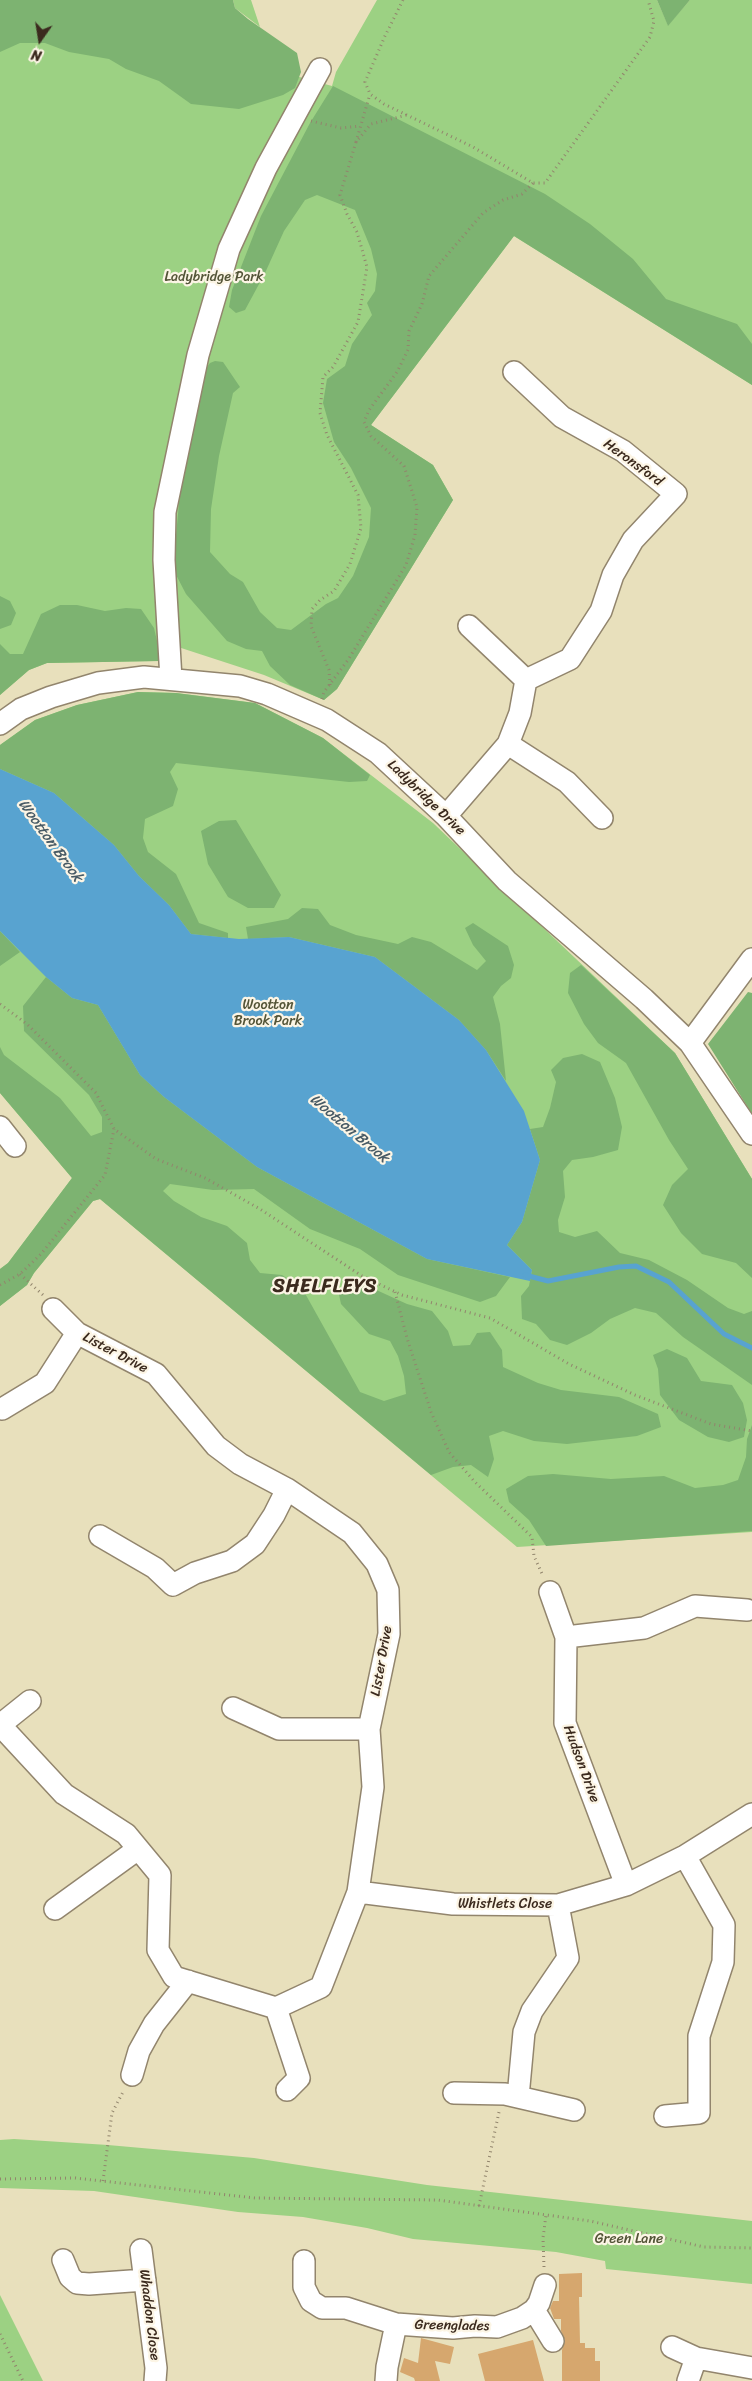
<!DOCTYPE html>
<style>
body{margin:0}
#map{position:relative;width:752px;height:2381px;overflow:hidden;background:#e8e0bc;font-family:Sriracha,sans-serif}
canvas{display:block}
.north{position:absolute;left:15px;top:15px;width:50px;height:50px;-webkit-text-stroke:4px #fcf5e5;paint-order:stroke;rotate:193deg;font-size:14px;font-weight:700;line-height:20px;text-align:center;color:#3b2a1e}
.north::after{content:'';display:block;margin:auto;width:18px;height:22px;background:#3b2a1e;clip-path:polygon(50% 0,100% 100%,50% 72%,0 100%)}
</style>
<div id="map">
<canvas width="752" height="2381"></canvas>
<div class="north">N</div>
</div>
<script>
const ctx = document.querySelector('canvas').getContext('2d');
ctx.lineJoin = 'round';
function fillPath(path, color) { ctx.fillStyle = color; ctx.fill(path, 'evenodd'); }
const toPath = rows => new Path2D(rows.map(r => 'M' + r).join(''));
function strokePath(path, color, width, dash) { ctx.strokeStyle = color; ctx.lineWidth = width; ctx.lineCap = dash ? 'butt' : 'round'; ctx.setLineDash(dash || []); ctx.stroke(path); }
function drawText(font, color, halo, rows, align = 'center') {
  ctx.font = font + ' Sriracha,sans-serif'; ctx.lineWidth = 4.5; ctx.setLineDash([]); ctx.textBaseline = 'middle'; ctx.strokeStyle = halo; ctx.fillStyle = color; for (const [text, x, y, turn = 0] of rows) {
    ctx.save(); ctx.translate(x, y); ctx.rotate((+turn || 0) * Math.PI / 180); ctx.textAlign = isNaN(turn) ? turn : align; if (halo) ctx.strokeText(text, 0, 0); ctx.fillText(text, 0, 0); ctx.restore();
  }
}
fillPath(toPath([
 [0,0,187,46,332,86,336,72,377,0,657,0,668,25,690,0,752,0,752,385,514,236,371,425,433,465,453,500,337,689,324,700,264,675,175,646,169,648,158,661,47,663,29,670,0,695],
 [233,0,251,0,260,27,235,8],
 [138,692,176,693,255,703,323,738,433,823,675,1053,752,1179,752,1532,517,1547,100,1199,93,1201,34,1273,27,1285,0,1306,0,1269,8,1263,72,1178,0,1093,0,745,35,720,77,705],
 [14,2139,108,2145,254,2158,427,2185,752,2221,752,2284,606,2269,605,2261,556,2252,413,2239,367,2228,303,2217,238,2212,94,2191,0,2188,0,2140],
 [0,2295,43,2381,0,2381]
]), '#9cd183');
fillPath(toPath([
 [0,0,233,0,235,8,248,19,297,53,301,72,295,88,283,95,239,109,191,104,159,81,126,69,109,59,69,52,45,43,20,43,0,52],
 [657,0,690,0,668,26],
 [333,86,545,194,590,224,633,259,666,299,737,324,752,344,752,385,514,236,371,425,433,465,453,500,337,689,324,700,290,685,270,666,262,651,246,649,227,641,186,594,173,569,180,492,195,408,202,374,210,363,215,361,223,362,240,387,233,393,219,456,211,509,210,552,230,574,243,582,260,612,277,628,291,630,326,604,338,598,353,576,369,537,371,508,351,468,334,442,323,403,327,379,345,366,352,344,372,315,367,303,375,291,377,274,371,249,355,210,317,195,305,200,284,231,265,273,245,310,236,313,229,307,232,290,261,216,310,123],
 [0,596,10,601,16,613,11,625,0,629],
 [60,605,77,605,105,611,126,608,141,609,154,628,159,650,158,661,47,663,29,670,0,695,0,644,10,654,23,654,41,614],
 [138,692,176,693,255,703,323,738,370,775,367,781,349,782,176,763,170,772,178,789,173,806,145,819,143,838,148,852,176,874,199,923,228,933,228,938,191,934,169,905,139,876,114,845,54,793,0,769,0,745,35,720,77,705],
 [236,820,281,895,274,908,248,908,228,897,208,864,201,831,219,821],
 [302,908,318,909,330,925,356,935,398,944,412,937,431,942,477,970,486,961,473,945,465,928,473,923,508,946,514,965,511,978,501,986,493,997,500,1024,506,1081,486,1050,459,1020,375,957,289,937,248,939,246,927,288,919],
 [0,931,20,952,0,966],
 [581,965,675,1053,752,1179,752,1278,736,1263,702,1254,681,1233,663,1205,672,1185,688,1169,669,1140,626,1063,598,1043,584,1024,568,993,570,973],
 [46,977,72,998,98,1005,140,1075,164,1097,257,1167,427,1259,510,1277,496,1296,480,1302,398,1275,360,1249,310,1229,254,1189,213,1190,170,1184,163,1191,174,1201,201,1217,227,1226,247,1243,250,1260,260,1273,282,1275,302,1288,360,1392,384,1401,406,1394,404,1376,398,1356,390,1341,369,1334,341,1304,338,1290,354,1284,372,1288,407,1304,432,1311,448,1331,453,1346,470,1345,477,1333,490,1332,502,1350,503,1367,538,1383,561,1390,619,1397,658,1414,661,1427,637,1436,567,1444,534,1441,503,1431,489,1436,494,1459,488,1477,471,1465,453,1467,431,1475,100,1199,93,1201,34,1273,27,1285,0,1306,0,1269,8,1263,72,1178,0,1093,0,1047,4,1055,60,1098,91,1136,102,1132,102,1117,89,1095,24,1031,23,1006],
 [748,992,752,993,752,1114,708,1044],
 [582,1054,600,1062,615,1098,622,1127,618,1150,593,1157,572,1160,563,1171,565,1197,558,1220,559,1232,575,1237,597,1231,620,1253,649,1260,687,1280,728,1308,744,1314,752,1311,752,1385,683,1337,656,1313,635,1308,610,1319,591,1333,567,1345,550,1340,536,1324,522,1319,521,1296,529,1286,532,1270,507,1245,522,1222,540,1160,530,1129,543,1127,550,1108,556,1082,551,1070,563,1058],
 [667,1349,687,1358,701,1381,732,1385,743,1403,747,1420,744,1437,729,1442,708,1437,679,1420,660,1395,658,1369,653,1355],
 [752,1425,752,1531,546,1546,529,1520,509,1502,506,1489,528,1476,553,1474,611,1479,664,1476,695,1488,723,1485,738,1480,746,1457,747,1439]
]), '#7db371');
fillPath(toPath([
 [0,769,54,793,114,845,139,876,169,905,191,934,239,939,289,937,375,957,459,1020,486,1050,524,1111,540,1160,522,1222,507,1245,532,1270,530,1281,427,1259,257,1167,164,1097,140,1075,98,1005,72,998,46,977,0,931]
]), '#58a3d0');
strokePath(toPath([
 [525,1275,548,1281,619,1267,636,1266,669,1282,724,1334,752,1348]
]), '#58a3d0', 5);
fillPath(toPath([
 [582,2273,582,2297,579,2297,580,2343,585,2343,585,2348,595,2348,595,2361,600,2361,600,2381,562,2381,562,2350,565,2340,561,2331,561,2319,554,2319,550,2308,553,2301,559,2301,559,2274],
 [421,2338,454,2347,450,2364,435,2361,440,2381,415,2381,414,2378,400,2372,404,2358,418,2363],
 [533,2340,544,2381,485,2381,478,2354]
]), '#d6a76e');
const minor = toPath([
 [514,372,562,417,623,451,676,494,633,540,613,575,601,611,570,659,526,680],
 [469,626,526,680],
 [171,679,164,560,165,512,198,355,229,249,266,168,320,69],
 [0,724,21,709,51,697,98,683,144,677,240,686,267,694,327,720,378,753,446,816,507,881,644,999,690,1043,752,1134],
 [508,744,567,782,602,818],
 [446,816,508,744,520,713,526,680],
 [690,1043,752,959],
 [0,1127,15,1146],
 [2,1409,45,1383,77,1333],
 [100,1536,155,1568,173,1585,195,1573,232,1561,255,1544,274,1515,287,1489],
 [550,1592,566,1637,565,1723,626,1885],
 [566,1637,644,1628,695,1606,747,1610],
 [233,1708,279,1729,369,1729],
 [0,1725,64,1794,126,1834,160,1875,158,1950,174,1977,276,2008,321,1987,358,1892,373,1787,369,1729,389,1634,388,1590,377,1564,352,1533,287,1489,240,1464,216,1446,156,1374,77,1333,53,1309],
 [0,1725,30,1701],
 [358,1892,453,1904,558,1905,626,1885,685,1856,752,1814],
 [55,1909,138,1849],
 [276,2008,299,2078,287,2090],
 [132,2075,139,2051,154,2024,188,1981],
 [454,2093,505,2094,574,2110],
 [518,2097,524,2032,532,2011,568,1958,558,1905],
 [665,2116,699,2113,699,2036,723,1962,724,1925,685,1856],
 [141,2250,156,2368,155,2381],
 [63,2260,70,2277,77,2283,89,2284,145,2280],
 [304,2261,304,2287,311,2301,322,2308,346,2308,396,2324,453,2328,475,2326,497,2327,522,2318,534,2310,539,2303,545,2285],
 [534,2310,553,2341],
 [672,2347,696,2358,752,2368],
 [386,2381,387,2367,396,2324],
 [688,2381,696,2358]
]);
strokePath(minor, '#92856d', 24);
strokePath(toPath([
 [403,0,385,36,365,82,370,94,384,104,473,147,533,183,545,183,650,37,654,21,648,0],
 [311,121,341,128,360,126],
 [356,142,370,94],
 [330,685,329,670,311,626,312,609,320,600,334,591,350,564,361,528,358,495,327,435,320,413,323,377,333,367,358,322,367,267,357,232,347,214,340,195,356,142,371,124,407,115],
 [322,699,324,692,348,660,406,565,415,535,417,507,404,466,371,436,364,422,369,410,397,372,408,350,409,331,422,304,429,276,483,213,503,200,522,194,533,183],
 [0,1004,27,1024,96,1093,114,1129,156,1159,205,1178,260,1209,362,1276,402,1295,490,1318,569,1364,635,1395,711,1424,752,1431],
 [20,1274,43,1295],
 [0,1285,20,1274,41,1254,105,1175,114,1129],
 [395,1292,407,1338,431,1412,449,1452,474,1481,532,1537,534,1556,543,1576],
 [0,2179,75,2178,255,2198,438,2200,590,2221,704,2247,752,2248],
 [103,2181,112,2113,124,2090],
 [479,2206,499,2112],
 [544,2267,543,2238,546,2215],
 [0,2334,23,2381]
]), '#92856d', 3, [1, 4]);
strokePath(minor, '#fff', 21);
drawText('14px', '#535437', '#fcf5e5', [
 ["Ladybridge Park",214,277],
 ["Wootton",268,1005],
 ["Brook Park",268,1021],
 ["Green Lane",629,2239]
]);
drawText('14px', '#3b2a1e', '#fcf5e5', [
 ["Heronsford",633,463,36],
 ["Ladybridge Drive",426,798,44],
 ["Lister Drive",115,1353,28],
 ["Lister Drive",382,1661,-80],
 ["Hudson Drive",581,1764,70],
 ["Whistlets Close",505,1904],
 ["Whaddon Close",149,2315,83],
 ["Greenglades",452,2326,1]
]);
drawText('italic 15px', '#475a65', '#fcf5e5', [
 ["Wootton Brook",50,841,54],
 ["Wootton Brook",349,1129,40]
]);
ctx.letterSpacing = '1px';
drawText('bold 19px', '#3b2a1e', '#fcf5e5', [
 ["SHELFLEYS",325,1287]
]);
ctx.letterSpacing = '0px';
</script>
